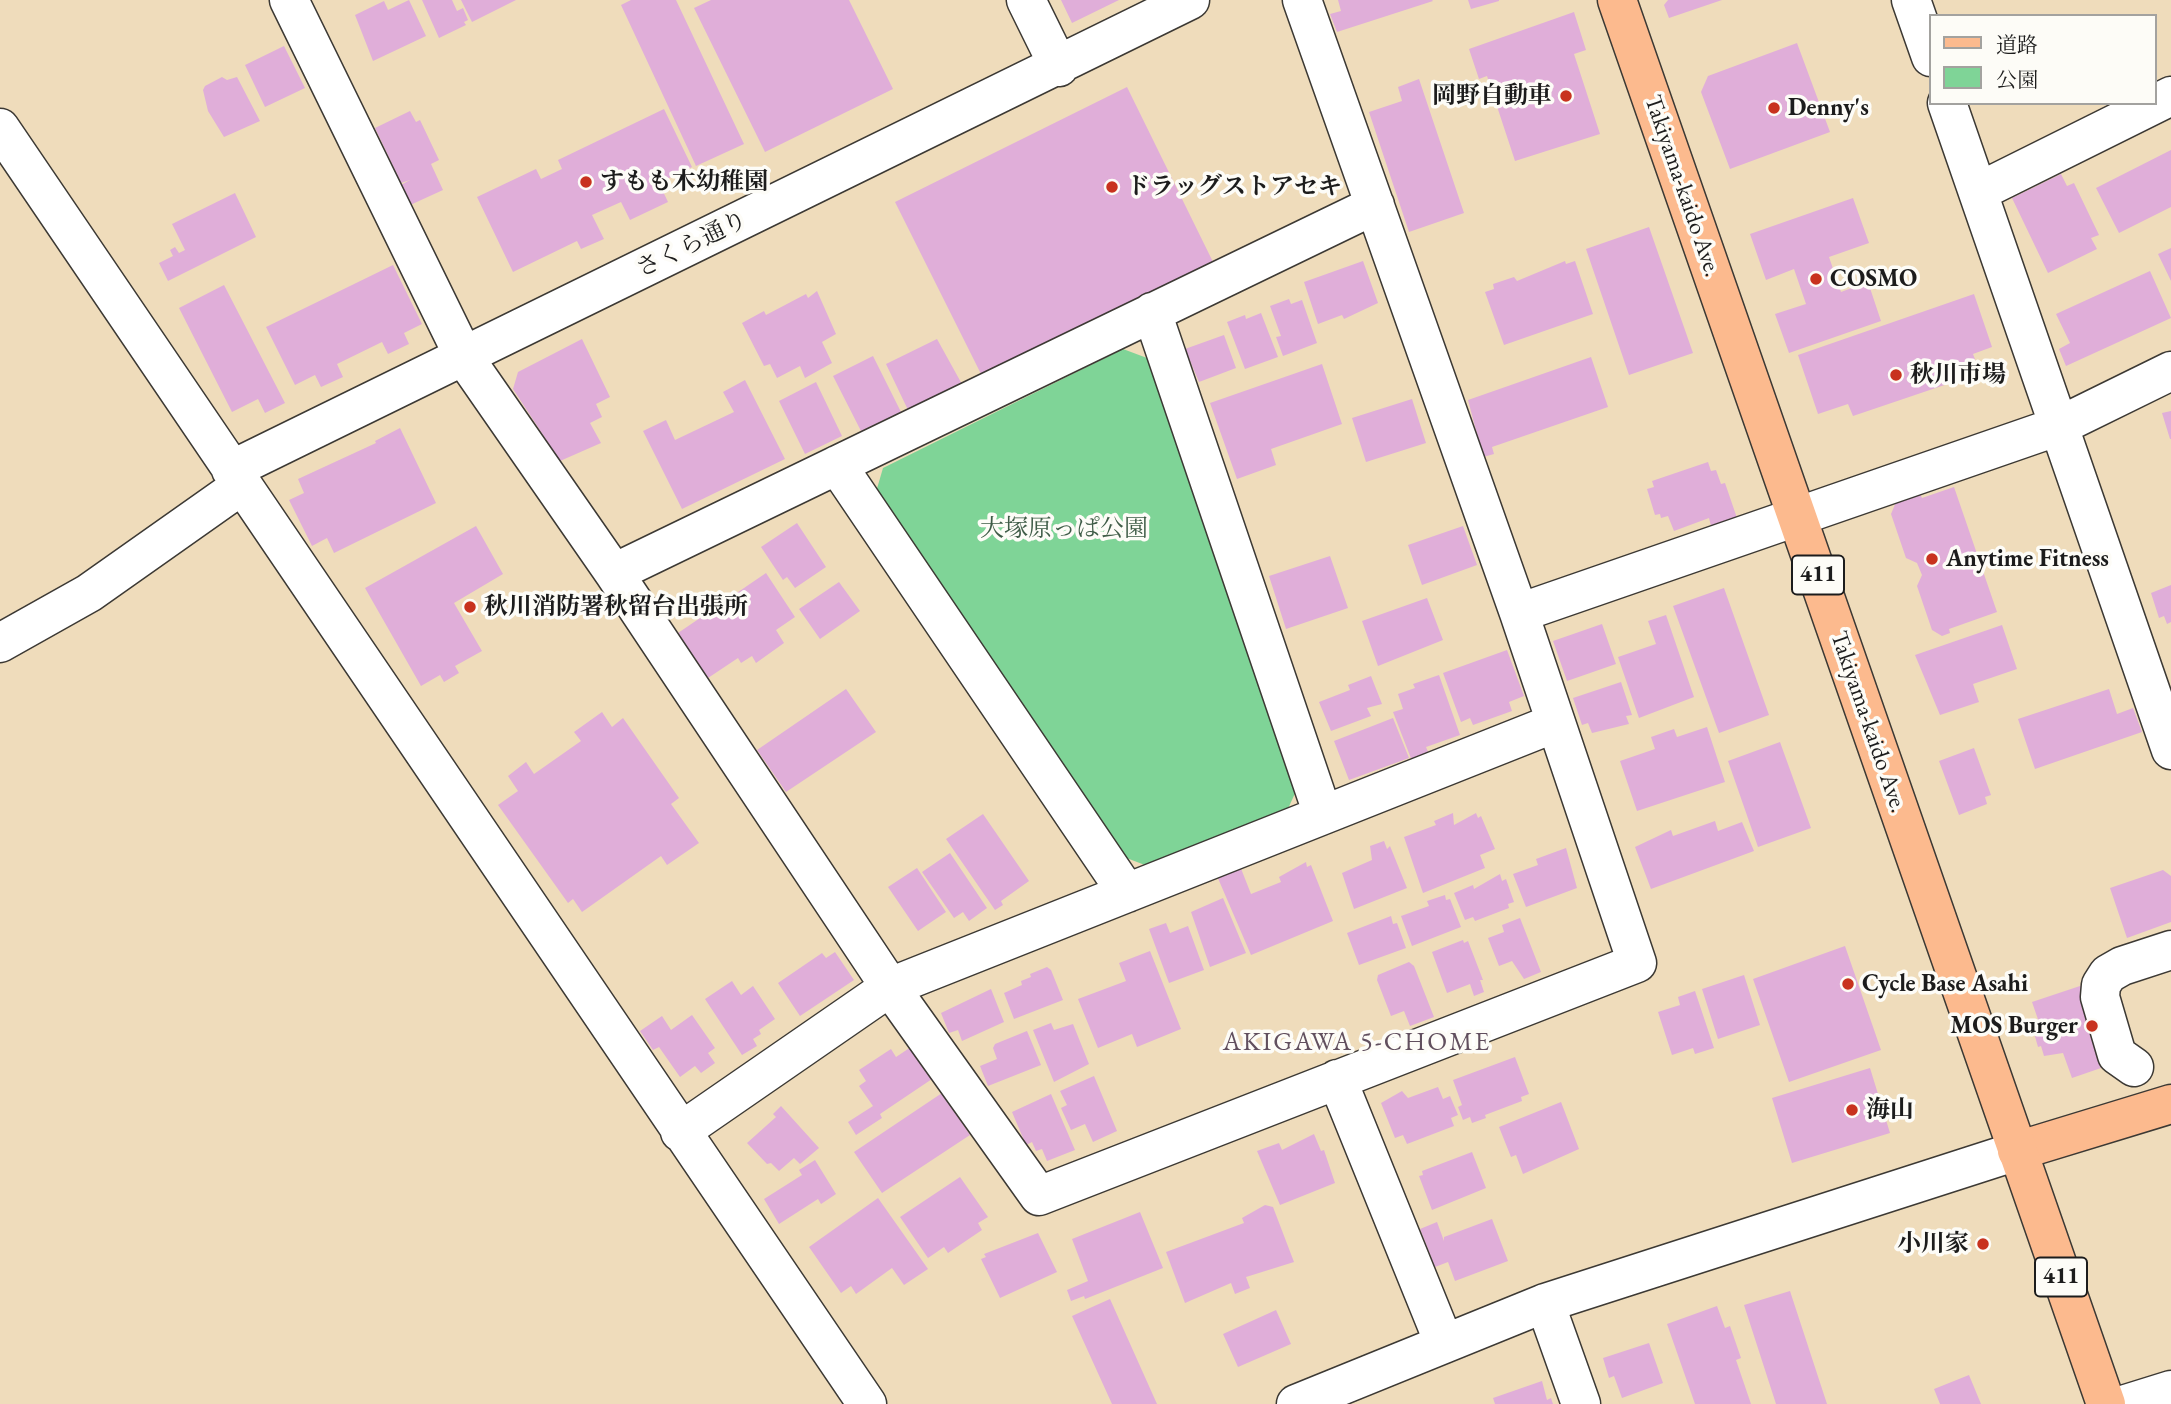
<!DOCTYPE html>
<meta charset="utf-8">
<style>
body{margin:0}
#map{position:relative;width:2171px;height:1404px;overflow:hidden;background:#efdcbb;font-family:"EB Garamond","Noto Serif JP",serif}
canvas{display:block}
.legend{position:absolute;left:1929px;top:14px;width:228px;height:91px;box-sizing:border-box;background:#fdfcf7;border:2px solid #a3a29f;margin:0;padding:9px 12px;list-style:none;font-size:21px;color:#1c1c1c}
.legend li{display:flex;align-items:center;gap:14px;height:35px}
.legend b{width:35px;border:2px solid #a3a29f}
</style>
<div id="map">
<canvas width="2171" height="1404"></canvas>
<ul class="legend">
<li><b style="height:9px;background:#fcba8e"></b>道路</li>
<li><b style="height:19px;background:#7fd497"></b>公園</li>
</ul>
</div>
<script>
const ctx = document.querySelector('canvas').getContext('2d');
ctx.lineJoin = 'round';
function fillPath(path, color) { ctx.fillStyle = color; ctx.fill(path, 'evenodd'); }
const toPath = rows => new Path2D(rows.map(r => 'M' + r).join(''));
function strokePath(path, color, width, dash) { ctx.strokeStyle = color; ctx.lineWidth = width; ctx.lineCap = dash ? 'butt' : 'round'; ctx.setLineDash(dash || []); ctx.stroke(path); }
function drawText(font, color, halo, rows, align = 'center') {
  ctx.font = font + ' "EB Garamond","Noto Serif JP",serif'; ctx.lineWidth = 7; ctx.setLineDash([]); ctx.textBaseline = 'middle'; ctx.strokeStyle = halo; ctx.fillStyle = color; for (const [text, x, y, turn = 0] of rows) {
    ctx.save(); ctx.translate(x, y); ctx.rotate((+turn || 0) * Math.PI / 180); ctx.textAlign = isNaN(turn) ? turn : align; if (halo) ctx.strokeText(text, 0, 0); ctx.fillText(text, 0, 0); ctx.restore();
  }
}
fillPath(toPath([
 [1123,349,1147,358,1297,789,1286,813,1150,867,1124,857,876,492,883,468]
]), '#7fd497');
fillPath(toPath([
 [409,0,426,36,373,61,355,15,384,1,388,10],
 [422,0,452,0,457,11,463,8,468,20,464,22,466,25,439,38],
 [461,0,516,0,472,22],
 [631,0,676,0,744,144,696,166,621,5],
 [711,0,849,0,893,89,765,152,694,8],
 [1061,0,1119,0,1072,23],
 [1338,0,1432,0,1433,1,1337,32,1330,14,1341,11],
 [1468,0,1499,0,1499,1,1471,9],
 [1668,0,1722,0,1669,18,1664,5],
 [1574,12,1586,50,1574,54,1600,134,1515,161,1487,76,1479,79,1469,49],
 [1797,43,1830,132,1730,169,1701,92,1708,76],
 [284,46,305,88,265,107,245,65],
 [222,77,227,80,237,77,260,121,224,137,208,111,203,90,205,86],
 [1419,79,1464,213,1409,232,1369,112,1402,101,1398,87],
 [1127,87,1214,264,983,378,895,202],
 [664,109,692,167,659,183,668,202,630,220,621,202,592,215,604,239,581,249,577,241,513,272,477,197,536,169,541,179,562,169,558,160],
 [410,111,416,122,420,120,439,160,431,164,443,190,408,206,399,186,410,180,401,183,375,128],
 [2171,150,2171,207,2119,233,2096,188],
 [2061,174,2067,186,2074,183,2099,235,2091,238,2097,249,2048,273,2012,198],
 [235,193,256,237,168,281,159,263,173,256,170,250,175,247,179,253,185,250,172,224],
 [1853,198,1869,243,1829,257,1841,292,1868,282,1881,321,1789,353,1775,314,1806,304,1794,269,1766,280,1750,234],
 [1649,227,1693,353,1629,375,1586,249],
 [2171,248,2171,281,2158,254],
 [1363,261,1378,303,1344,319,1342,315,1318,324,1304,282],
 [1565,261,1566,264,1575,261,1593,314,1504,345,1485,292,1494,289,1493,284,1514,277,1517,281],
 [393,265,422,324,404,333,409,344,388,354,382,342,337,364,343,377,321,387,315,375,295,385,266,327],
 [2150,271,2171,318,2066,366,2059,349,2070,343,2056,314],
 [224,285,285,403,265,413,258,399,232,412,179,308],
 [817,291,836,334,822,342,832,363,805,378,800,366,777,378,770,364,764,366,742,323,764,311,766,315,806,294,808,298],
 [1974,294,1992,347,1973,354,1980,373,1853,416,1848,404,1818,414,1798,355],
 [1289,299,1291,304,1302,300,1317,343,1283,356,1276,337,1281,336,1270,306],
 [1261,313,1278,357,1245,369,1227,322,1245,315,1246,319],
 [1224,335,1236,368,1199,382,1185,349],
 [582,339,610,397,596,404,602,417,590,423,601,443,560,461,513,389,518,372],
 [937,339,963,386,909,412,886,364],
 [873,356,901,412,861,431,833,376],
 [1591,357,1608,407,1492,447,1494,454,1483,457,1468,400],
 [1322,364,1342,424,1271,449,1276,465,1237,479,1210,403],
 [745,380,785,459,682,509,643,431,666,420,675,440,734,412,723,392],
 [816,382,842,436,805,454,779,401],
 [1412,399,1426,443,1366,462,1352,418],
 [2171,411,2171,439,2170,439,2162,413],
 [400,428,436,503,334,553,327,538,312,546,289,500,304,493,298,479,376,443,375,441],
 [1708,462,1711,471,1716,470,1721,484,1725,483,1737,518,1711,526,1709,518,1674,531,1668,516,1661,518,1660,514,1655,515,1647,489,1654,487,1652,481],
 [1954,487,1997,612,1949,629,1950,633,1942,636,1932,630,1917,586,1922,575,1917,563,1906,558,1891,514,1896,502,1920,494,1922,498],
 [797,523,826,567,795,588,787,577,783,580,761,547],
 [476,526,503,574,454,603,482,651,455,666,459,673,444,682,440,675,421,686,365,588],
 [1463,526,1477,565,1422,585,1408,545],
 [1330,556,1348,608,1286,629,1269,576],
 [766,573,795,617,776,630,784,643,756,663,752,656,741,663,738,658,708,678,678,633],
 [839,582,860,611,820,639,799,609],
 [2171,585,2171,622,2167,624,2164,616,2159,618,2151,593],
 [1724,588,1769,715,1719,733,1673,606],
 [1427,598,1443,640,1378,666,1362,621],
 [1666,615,1694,697,1639,718,1618,657,1656,644,1648,621],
 [1602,624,1616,664,1567,681,1553,641],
 [2002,625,2017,669,1973,684,1979,702,1940,715,1915,655],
 [1507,650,1524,696,1509,702,1512,711,1473,725,1470,718,1461,722,1443,673],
 [1439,675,1460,735,1426,747,1429,754,1412,761,1393,712,1403,709,1398,694,1415,688,1413,684],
 [1371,676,1382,704,1367,708,1371,716,1331,731,1319,702,1350,690,1348,685],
 [1621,682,1632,715,1626,716,1629,724,1592,733,1588,723,1582,725,1573,698],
 [846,689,876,732,786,792,757,750],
 [2109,689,2117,714,2133,708,2142,732,2035,769,2018,719],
 [602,712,612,727,623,718,679,798,671,804,699,843,667,865,661,856,582,912,573,899,568,903,498,805,518,791,508,776,526,762,534,774,581,741,574,732],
 [1393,718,1409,758,1349,780,1334,741],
 [1707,727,1725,782,1637,811,1620,761,1655,749,1651,737,1674,729,1677,737],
 [1780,742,1811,828,1758,847,1728,761],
 [1974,748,1991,795,1985,797,1987,804,1959,815,1939,761],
 [1453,813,1454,825,1476,813,1478,818,1481,816,1495,849,1480,855,1485,868,1423,893,1404,837,1436,825,1434,821],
 [983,814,1029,881,1001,901,1003,905,995,910,946,839],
 [1715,821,1718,831,1742,822,1754,851,1651,889,1635,847,1671,830,1673,836],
 [1384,841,1387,849,1390,846,1407,888,1354,909,1342,873,1372,860,1370,846],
 [1566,848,1577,888,1526,907,1513,874,1538,865,1536,859],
 [950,853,987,908,969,921,963,912,954,918,922,872],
 [1306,862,1307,867,1311,865,1333,921,1251,955,1217,876,1240,866,1251,894,1281,882,1279,877],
 [917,868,946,912,918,931,888,887],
 [2163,870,2171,876,2171,922,2127,938,2110,888],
 [1500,874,1502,881,1506,879,1514,902,1508,904,1509,908,1475,921,1473,917,1465,920,1454,893,1473,885,1474,889],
 [1445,895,1446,900,1450,899,1461,927,1412,946,1401,916,1429,906,1427,901],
 [1223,898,1246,953,1210,967,1191,912],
 [1391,916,1393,924,1397,923,1406,948,1359,965,1347,933],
 [1520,918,1541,972,1524,979,1512,961,1499,966,1488,938,1504,932,1502,925],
 [1166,923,1170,933,1188,926,1204,970,1169,983,1149,929],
 [1463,940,1464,943,1468,941,1483,980,1480,980,1484,992,1474,996,1470,984,1447,993,1432,952],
 [1845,946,1881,1050,1789,1082,1753,979],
 [1150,951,1181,1029,1137,1047,1132,1034,1098,1048,1078,999,1126,981,1119,963],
 [835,952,854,980,800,1016,778,983,822,953,826,958],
 [1409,962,1414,966,1434,1017,1410,1026,1404,1011,1391,1016,1377,980,1378,975],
 [1047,967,1051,970,1063,1000,1014,1019,1004,993,1022,985,1021,981,1031,977,1030,974],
 [1744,975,1760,1025,1718,1039,1702,989],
 [732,981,741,995,753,986,775,1019,759,1030,761,1034,753,1039,757,1046,742,1055,705,999],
 [2083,985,2106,1055,2097,1058,2101,1068,2072,1078,2063,1053,2044,1056,2041,1046,2038,1047,2034,1033,2042,1031,2032,1002],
 [991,989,1004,1022,962,1041,958,1030,949,1033,941,1013],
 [1695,991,1714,1048,1695,1054,1693,1048,1672,1055,1658,1012,1680,1005,1678,997],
 [692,1015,715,1048,708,1053,715,1063,701,1073,695,1066,680,1077,659,1047,653,1050,640,1031,662,1016,671,1030],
 [1051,1023,1054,1030,1073,1024,1089,1064,1054,1082,1033,1030],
 [1027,1031,1041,1065,988,1086,980,1066,997,1059,993,1048,995,1044],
 [911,1047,932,1079,880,1114,882,1118,856,1135,848,1122,873,1106,859,1086,866,1081,859,1070,891,1049,896,1057],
 [1515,1057,1529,1094,1521,1097,1522,1101,1485,1115,1486,1118,1472,1123,1470,1117,1463,1120,1458,1107,1462,1105,1453,1080],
 [1870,1068,1890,1133,1792,1163,1772,1098],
 [1094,1076,1117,1131,1093,1142,1085,1124,1071,1130,1061,1108,1067,1105,1060,1091],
 [1438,1087,1443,1099,1450,1096,1458,1115,1451,1118,1454,1126,1407,1144,1403,1135,1395,1138,1381,1103,1402,1091,1408,1098],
 [942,1093,970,1135,882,1193,854,1152],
 [1051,1094,1075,1150,1047,1161,1042,1149,1036,1151,1032,1142,1026,1145,1012,1112],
 [1561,1102,1579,1149,1523,1174,1516,1155,1511,1157,1499,1127],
 [781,1106,819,1148,800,1164,794,1158,779,1171,771,1163,767,1164,747,1143,776,1117,773,1114],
 [1314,1134,1321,1151,1324,1150,1335,1183,1280,1205,1257,1151,1279,1143,1282,1150],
 [1472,1152,1486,1188,1432,1210,1419,1176,1423,1175,1422,1171],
 [815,1160,836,1194,821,1204,818,1199,779,1224,764,1199,802,1175,799,1170],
 [960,1177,988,1217,978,1223,982,1230,948,1253,944,1247,928,1258,900,1217],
 [878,1198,928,1269,904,1285,892,1268,856,1294,851,1286,841,1293,809,1247],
 [1265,1205,1273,1207,1294,1262,1246,1277,1250,1288,1235,1294,1231,1283,1185,1303,1166,1252,1244,1223,1242,1218],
 [1140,1212,1163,1268,1085,1299,1084,1296,1071,1301,1067,1290,1088,1281,1072,1239],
 [1492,1219,1508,1261,1455,1281,1448,1262,1435,1267,1420,1229,1437,1222,1444,1241,1444,1237],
 [1038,1233,1057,1272,1000,1298,981,1259,986,1257,984,1254],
 [1790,1291,1827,1404,1776,1404,1744,1305],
 [1110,1299,1157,1404,1112,1404,1072,1316],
 [1717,1306,1725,1328,1730,1326,1741,1358,1736,1360,1751,1404,1695,1404,1667,1324],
 [1276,1310,1291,1344,1238,1367,1223,1334],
 [1649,1343,1663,1383,1622,1398,1614,1376,1609,1378,1603,1358],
 [1969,1375,1981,1404,1940,1404,1934,1389],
 [1542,1381,1547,1400,1551,1398,1553,1404,1495,1404,1493,1398]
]), '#e0aed9');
const minor = toPath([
 [289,0,464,357,614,573,890,987,1039,1196,1637,963,1519,613,1302,0],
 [1026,0,1059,67],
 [1911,0,1931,57],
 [1947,103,2171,750],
 [0,128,867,1404],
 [1978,192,2171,96],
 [1152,312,1323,815],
 [837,465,1127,893],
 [231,470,1190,0],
 [614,573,1375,205],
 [1519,613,2059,426,2171,371],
 [0,643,89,593,242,485],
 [2134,1067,2117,1055,2100,997,2101,985,2108,974,2122,966,2171,950],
 [1337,1079,1444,1343],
 [680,1132,890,987,1555,723],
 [1545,1303,1581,1404],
 [1296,1404,1545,1303,2017,1151],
 [2126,1404,2171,1390]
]);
const major = toPath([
 [2017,1151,2171,1104]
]);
const highway = toPath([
 [1617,0,2106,1404]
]);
strokePath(minor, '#3c3934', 41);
strokePath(major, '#3c3934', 41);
strokePath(highway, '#3c3934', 41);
strokePath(minor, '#fff', 38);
strokePath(major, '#fcba8e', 38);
strokePath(highway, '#fcba8e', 38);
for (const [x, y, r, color] of [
 [1566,96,7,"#c8321e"],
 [1774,108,7,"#c8321e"],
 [586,182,7,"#c8321e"],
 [1112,187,7,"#c8321e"],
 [1816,279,7,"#c8321e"],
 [1896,375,7,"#c8321e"],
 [1932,559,7,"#c8321e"],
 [470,607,7,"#c8321e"],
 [1848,984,7,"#c8321e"],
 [2092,1026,7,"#c8321e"],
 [1852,1110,7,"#c8321e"],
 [1983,1244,7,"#c8321e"]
]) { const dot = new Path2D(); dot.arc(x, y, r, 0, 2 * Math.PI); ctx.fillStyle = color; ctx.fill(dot); strokePath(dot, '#fdfcf7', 2.5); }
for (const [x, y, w] of [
 [1818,575,52],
 [2061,1277,52]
]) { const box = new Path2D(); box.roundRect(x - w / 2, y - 19.5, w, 39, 5); ctx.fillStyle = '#fdfcf7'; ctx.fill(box); strokePath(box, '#1c1c1c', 2); }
drawText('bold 23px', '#1c1c1c', null, [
 ["411",1818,575],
 ["411",2061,1277]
]);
drawText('bold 24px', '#1c1c1c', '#fdfcf7', [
 ["岡野自動車",1552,96,"right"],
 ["Denny's",1788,108],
 ["すもも木幼稚園",600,182],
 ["ドラッグストアセキ",1126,187],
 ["COSMO",1830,279],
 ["秋川市場",1910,375],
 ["Anytime Fitness",1946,559],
 ["秋川消防署秋留台出張所",484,607],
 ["Cycle Base Asahi",1862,984],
 ["MOS Burger",2078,1026,"right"],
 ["海山",1866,1110],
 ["小川家",1969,1244,"right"]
], 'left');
drawText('24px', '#1c1c1c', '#fdfcf7', [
 ["Takiyama-kaido Ave.",1682,186,71],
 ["さくら通り",692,245,-26],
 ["Takiyama-kaido Ave.",1868,722,71]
]);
drawText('24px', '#3f5c47', '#fdfcf7', [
 ["大塚原っぱ公園",1064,529]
]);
ctx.letterSpacing = '2px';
drawText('26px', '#614f5e', '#fdfcf7', [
 ["AKIGAWA 5-CHOME",1357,1043]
]);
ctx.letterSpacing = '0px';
</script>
